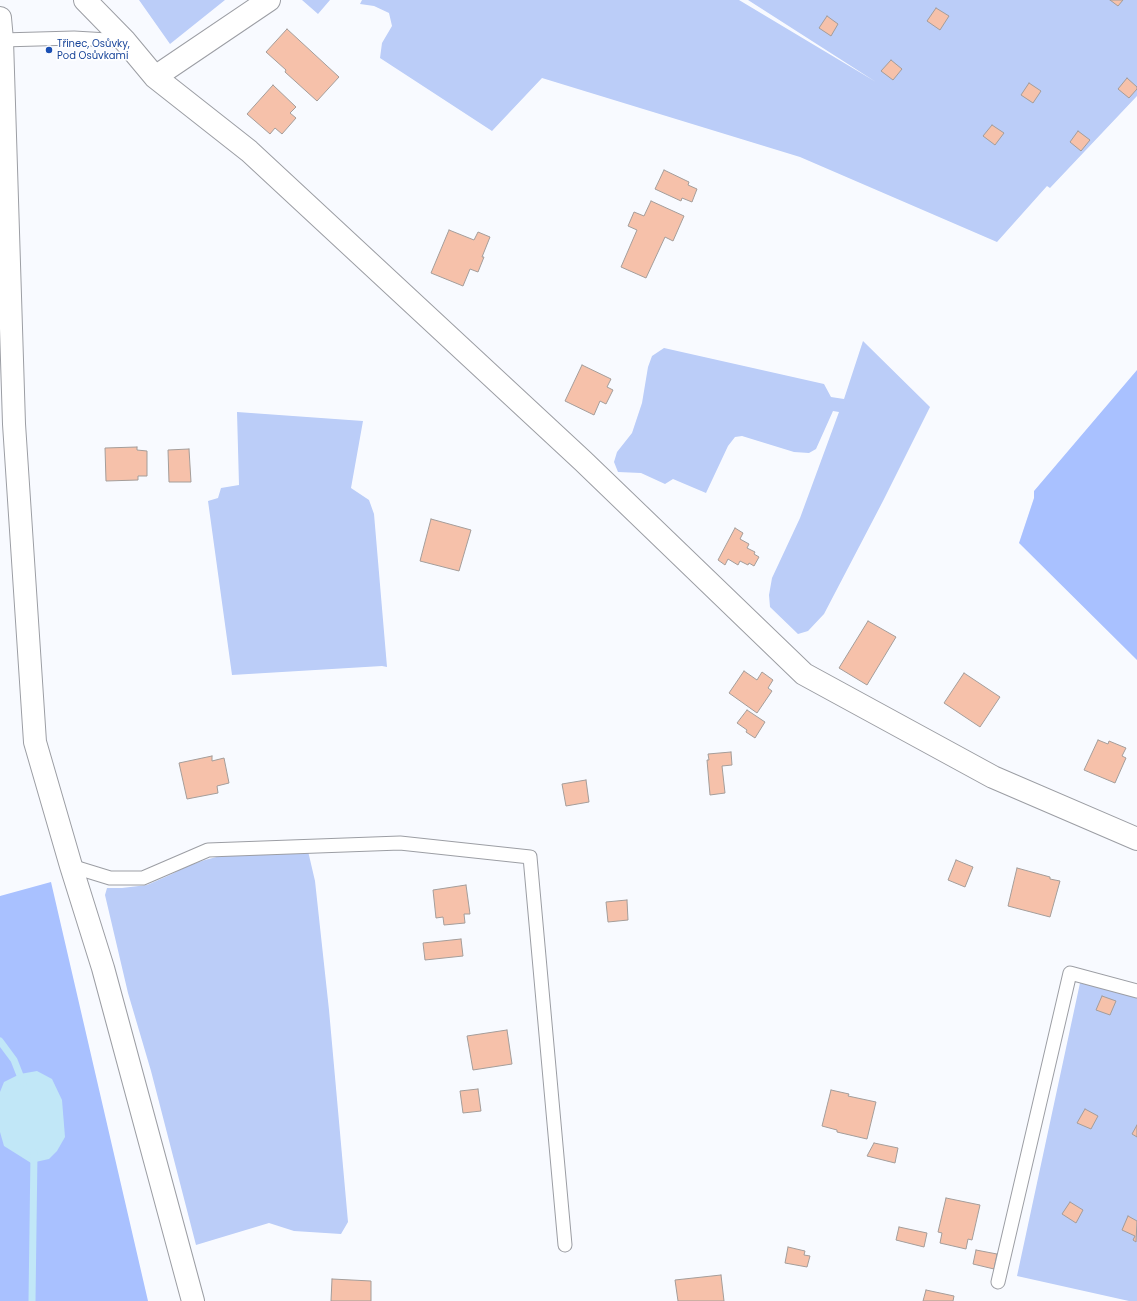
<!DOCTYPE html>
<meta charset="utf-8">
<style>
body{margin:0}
canvas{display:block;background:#f8faff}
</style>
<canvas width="1137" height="1301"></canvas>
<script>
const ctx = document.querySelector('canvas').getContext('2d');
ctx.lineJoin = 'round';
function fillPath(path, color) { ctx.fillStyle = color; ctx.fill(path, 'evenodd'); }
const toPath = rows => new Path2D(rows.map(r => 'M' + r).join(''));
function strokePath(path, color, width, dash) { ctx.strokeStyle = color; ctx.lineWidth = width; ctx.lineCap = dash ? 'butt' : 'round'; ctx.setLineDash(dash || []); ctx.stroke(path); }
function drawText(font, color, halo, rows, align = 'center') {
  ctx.font = font + ' Poppins,sans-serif'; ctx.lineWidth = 3; ctx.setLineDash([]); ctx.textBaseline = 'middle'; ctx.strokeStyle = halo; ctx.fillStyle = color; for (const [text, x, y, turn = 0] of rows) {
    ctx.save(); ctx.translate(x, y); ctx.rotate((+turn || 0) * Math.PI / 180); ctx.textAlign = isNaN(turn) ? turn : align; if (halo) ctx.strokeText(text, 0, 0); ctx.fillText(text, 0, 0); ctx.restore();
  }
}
fillPath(toPath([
 [139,0,225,0,170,44],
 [302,0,330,0,318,14],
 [362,0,739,0,876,82,748,0,1137,0,1137,96,1050,188,1047,186,997,242,800,157,542,78,492,131,380,58,382,43,392,26,389,13,374,6,360,4],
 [863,341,930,407,883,501,824,614,808,631,798,634,770,607,769,595,772,578,800,518,839,412,833,411,816,449,809,453,794,452,742,436,735,437,728,446,706,493,673,479,665,484,641,473,618,472,614,462,617,452,632,433,642,403,648,367,652,356,664,348,824,384,831,397,844,399],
 [237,412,363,421,351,488,369,500,374,514,387,667,382,666,232,675,208,501,218,498,221,488,239,485],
 [308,851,315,881,329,1010,348,1222,341,1234,294,1231,269,1223,196,1245,151,1071,128,993,105,895,107,888,122,888,147,885,172,874,187,866,205,860,228,854],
 [1080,983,1137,997,1137,1301,1129,1301,1017,1276]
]), '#bbcdf8');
fillPath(toPath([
 [1137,370,1137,660,1019,543,1034,498,1034,491],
 [51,882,148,1301,0,1301,0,896]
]), '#a9c1ff');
fillPath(toPath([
 [37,1071,52,1079,62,1100,65,1137,57,1151,49,1159,31,1163,4,1146,0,1132,0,1092,4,1082,20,1074]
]), '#c1e7f7');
strokePath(toPath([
 [0,1041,14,1060,23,1083],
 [32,1301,34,1153]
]), '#c1e7f7', 7);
const building = toPath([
 [1110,0,1123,0,1118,6,1110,0],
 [936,8,949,16,940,30,927,21,936,8],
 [827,16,838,24,831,36,819,28,827,16],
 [287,29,339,77,317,101,285,72,286,70,266,52,287,29],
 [891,60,902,69,893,80,881,71,891,60],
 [1127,78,1137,87,1137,89,1129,98,1118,89,1127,78],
 [1029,83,1041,91,1033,103,1021,95,1029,83],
 [273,85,296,107,290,113,296,118,282,134,275,128,270,134,247,114,273,85],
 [992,125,1004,133,995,145,983,136,992,125],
 [1078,131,1090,140,1081,151,1070,142,1078,131],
 [664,170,689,182,688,185,697,189,692,202,682,198,681,201,655,189,664,170],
 [651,201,684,216,673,241,665,237,646,278,621,267,637,230,628,226,634,212,644,216,651,201],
 [449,230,474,240,478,232,490,237,482,257,484,257,478,272,470,269,463,286,431,273,449,230],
 [582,365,611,379,607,387,613,390,606,404,600,401,594,415,565,401,582,365],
 [137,447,137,450,147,451,147,476,138,476,138,480,106,481,105,448,137,447],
 [189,449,191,482,169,482,168,450,189,449],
 [431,519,471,530,459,571,420,561,431,519],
 [735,528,743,533,740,539,749,544,747,548,755,552,754,554,759,557,754,566,749,563,748,565,740,561,738,565,728,559,725,565,718,560,735,528],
 [868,621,896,637,867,685,839,668,868,621],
 [744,671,757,680,762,672,773,680,768,688,772,691,757,713,729,693,744,671],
 [964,673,1000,697,980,727,944,703,964,673],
 [747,710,765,722,755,738,746,732,747,730,737,723,747,710],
 [1098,740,1108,744,1109,741,1126,748,1122,756,1126,758,1115,783,1084,770,1098,740],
 [731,752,732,765,722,766,725,793,710,795,707,760,709,760,708,754,731,752],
 [212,756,212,761,224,758,229,783,217,786,218,793,187,799,179,763,212,756],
 [586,780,589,802,566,806,562,784,586,780],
 [956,860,973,867,965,887,948,880,956,860],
 [1017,868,1050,877,1050,879,1060,881,1050,917,1008,906,1017,868],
 [466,885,470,914,464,914,465,923,444,925,443,917,436,918,433,890,466,885],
 [627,900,628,920,608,922,606,902,627,900],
 [461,939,463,956,425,960,423,943,461,939],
 [1102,996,1116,1001,1110,1015,1096,1010,1102,996],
 [507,1030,512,1064,473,1070,467,1036,507,1030],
 [478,1089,481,1111,463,1113,460,1091,478,1089],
 [831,1090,849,1094,848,1096,876,1102,867,1139,837,1132,837,1130,822,1126,831,1090],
 [1085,1109,1098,1116,1091,1129,1077,1123,1085,1109],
 [1137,1125,1137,1137,1132,1134,1137,1125],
 [874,1143,898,1148,895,1163,867,1156,874,1143],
 [946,1198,980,1205,972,1240,968,1239,966,1249,940,1243,942,1233,938,1232,946,1198],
 [1070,1202,1083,1210,1076,1223,1062,1214,1070,1202],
 [1128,1216,1137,1221,1136,1242,1133,1240,1135,1236,1122,1230,1128,1216],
 [899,1227,927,1233,924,1247,896,1240,899,1227],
 [788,1247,805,1251,804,1255,810,1256,807,1267,785,1263,788,1247],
 [976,1250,997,1254,994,1269,973,1264,976,1250],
 [721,1275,724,1301,678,1301,675,1280,721,1275],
 [332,1279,371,1281,371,1301,331,1301,332,1279],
 [926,1290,954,1296,953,1301,923,1301,926,1290]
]);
fillPath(building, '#f6c1aa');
strokePath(building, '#a49d9a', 1);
const service = toPath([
 [2,40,74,38,125,41],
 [71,866,110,878,143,878,208,850,400,843,530,857,565,1245],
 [998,1282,1070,973,1137,991]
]);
const minor = toPath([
 [85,0,125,41,155,77,249,151,583,461,804,674,993,777,1137,839],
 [0,18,2,40,14,424,35,742,71,866,103,968,193,1301],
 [155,77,269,0]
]);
strokePath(service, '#9c9ea4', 15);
strokePath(minor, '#9c9ea4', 24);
strokePath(service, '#fff', 13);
strokePath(minor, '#fff', 22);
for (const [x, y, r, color] of [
 [49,50,4,"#1a4fb4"]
]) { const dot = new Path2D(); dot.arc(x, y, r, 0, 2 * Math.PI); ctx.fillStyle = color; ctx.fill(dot); strokePath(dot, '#fff', 1.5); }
drawText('10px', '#164399', '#fff', [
 ["Třinec, Osůvky,",57,44],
 ["Pod Osůvkami",57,56]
], 'left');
</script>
